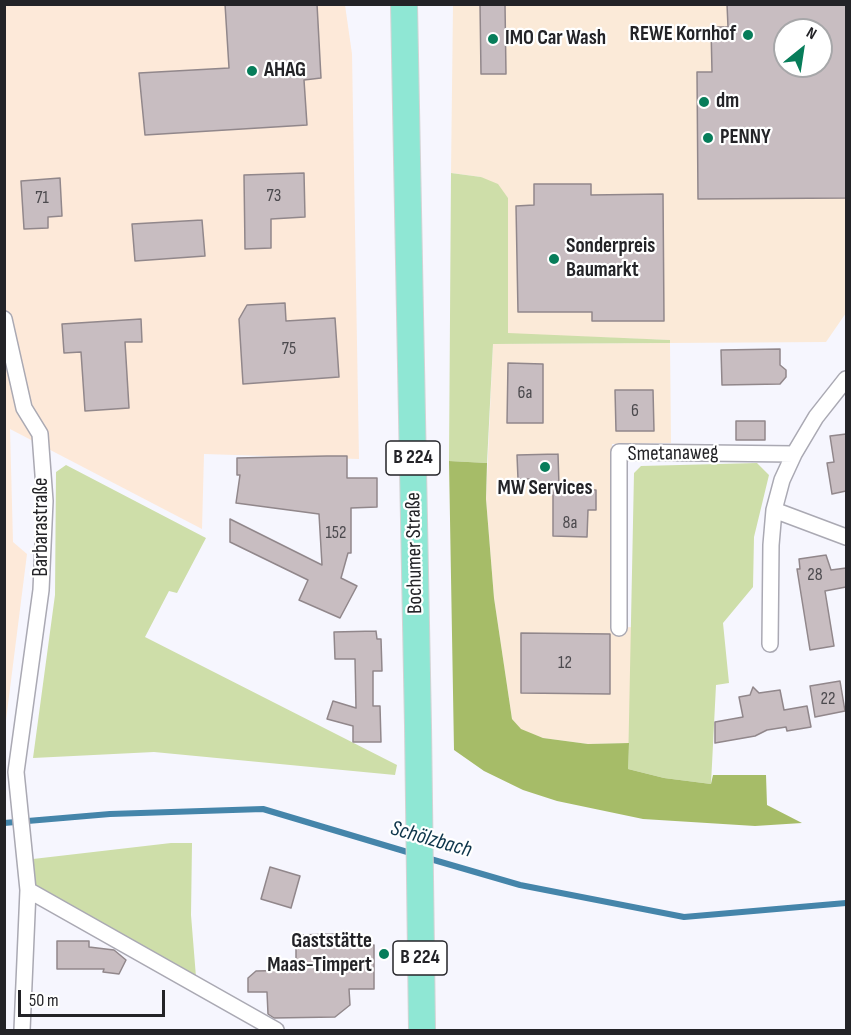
<!DOCTYPE html>
<meta charset="utf-8">
<style>
body{margin:0}
#map{position:relative;width:851px;height:1035px;overflow:hidden;background:#f6f6fe;font-family:"Sofia Sans Condensed",sans-serif}
canvas{display:block}
.frame{position:absolute;inset:0;border:6px solid #232327;pointer-events:none}
.north{position:absolute;left:773px;top:18px;width:60px;height:60px;box-sizing:border-box;background:#fff;border:2px solid #a7a7a9;border-radius:50%;rotate:30deg;font-size:16px;font-weight:700;line-height:24px;text-align:center;color:#232327}
.north::after{content:'';display:block;margin:auto;width:21px;height:27px;background:#077d5a;clip-path:polygon(50% 0,100% 100%,50% 72%,0 100%)}
.scale{position:absolute;left:18px;top:990px;width:147px;height:27px;box-sizing:border-box;border:3px solid #232327;border-top:0;padding-left:8px;font-size:18px;line-height:21px;white-space:nowrap;color:#232327;-webkit-text-stroke:4px #fff;paint-order:stroke}
</style>
<div id="map">
<canvas width="851" height="1035"></canvas>
<div class="frame"></div>
<div class="north">N</div>
<div class="scale">50 m</div>
</div>
<script>
const ctx = document.querySelector('canvas').getContext('2d');
ctx.lineJoin = 'round';
function fillPath(path, color) { ctx.fillStyle = color; ctx.fill(path, 'evenodd'); }
const toPath = rows => new Path2D(rows.map(r => 'M' + r).join(''));
function strokePath(path, color, width, dash) { ctx.strokeStyle = color; ctx.lineWidth = width; ctx.lineCap = dash ? 'butt' : 'round'; ctx.setLineDash(dash || []); ctx.stroke(path); }
function drawText(font, color, halo, rows, align = 'center') {
  ctx.font = font + ' "Sofia Sans Condensed",sans-serif'; ctx.lineWidth = 4.5; ctx.setLineDash([]); ctx.textBaseline = 'middle'; ctx.strokeStyle = halo; ctx.fillStyle = color; for (const [text, x, y, turn = 0] of rows) {
    ctx.save(); ctx.translate(x, y); ctx.rotate((+turn || 0) * Math.PI / 180); ctx.textAlign = isNaN(turn) ? turn : align; if (halo) ctx.strokeText(text, 0, 0); ctx.fillText(text, 0, 0); ctx.restore();
  }
}
fillPath(toPath([
 [453,5,846,5,846,313,826,342,670,343,671,443,612,444,612,628,632,627,629,743,588,744,543,738,521,730,512,719,494,598,486,499,493,344,669,343,669,340,508,334,508,198,481,177,451,173],
 [785,30,821,30,821,66,785,66]
]), '#fbead8');
fillPath(toPath([
 [5,5,345,5,352,54,359,459,204,454,202,529,10,429,13,542,27,554,5,728]
]), '#fde9d9');
fillPath(toPath([
 [451,173,481,177,498,184,508,198,508,333,670,340,670,343,493,344,487,463,449,461],
 [757,463,769,475,754,537,753,587,723,623,729,683,716,685,711,784,664,778,628,769,634,473,641,466],
 [66,465,206,538,177,593,169,591,145,637,397,765,395,775,154,752,33,758,55,595,56,472],
 [171,843,192,843,191,915,196,977,36,887,33,859]
]), '#cedea9');
fillPath(toPath([
 [449,461,487,463,486,499,494,598,512,719,521,729,543,738,588,744,629,743,628,769,664,778,711,784,713,775,766,775,767,805,802,823,755,826,643,819,557,801,523,790,484,771,454,750]
]), '#a6bc68');
strokePath(toPath([
 [4,823,110,814,263,809,414,854],
 [427,858,520,885,684,917,846,903]
]), '#4585aa', 6);
const building = toPath([
 [225,4,317,4,321,78,304,80,307,125,145,135,139,73,229,68,225,4],
 [480,4,505,4,506,74,481,74,480,4],
 [727,4,846,4,846,198,698,199,697,72,712,72,711,27,728,27,727,4],
 [785,30,821,30,821,66,785,66,785,30],
 [304,173,305,217,271,219,271,248,245,249,244,175,304,173],
 [60,178,62,216,48,217,48,228,24,229,21,181,60,178],
 [534,184,591,184,591,195,663,194,664,321,592,321,592,312,518,312,516,206,534,205,534,184],
 [202,220,205,256,135,261,132,224,202,220],
 [285,303,286,321,335,318,339,377,243,384,239,319,247,305,285,303],
 [141,319,142,342,125,342,129,408,85,411,81,352,64,353,62,324,141,319],
 [780,349,780,365,786,370,786,377,780,384,722,385,721,350,780,349],
 [508,363,543,364,543,423,507,423,508,363],
 [615,390,653,390,654,431,616,431,615,390],
 [736,421,765,421,765,440,736,440,736,421],
 [846,434,846,491,832,494,827,463,834,462,830,436,846,434],
 [558,454,559,486,532,487,532,479,518,479,517,455,558,454],
 [327,456,347,456,347,478,377,478,377,507,351,508,351,553,348,553,341,578,357,586,340,618,299,600,308,580,230,542,230,519,322,565,319,514,236,503,240,475,237,475,237,458,327,456],
 [553,490,596,490,596,510,588,510,587,537,553,536,553,490],
 [826,555,831,570,846,568,846,587,825,591,834,646,810,650,797,569,800,569,799,559,826,555],
 [376,631,377,639,381,639,382,671,373,671,373,706,380,706,381,742,353,742,353,726,327,719,333,701,356,708,355,659,335,659,334,632,376,631],
 [521,633,610,634,610,694,521,693,521,633],
 [840,681,845,711,815,717,810,686,840,681],
 [753,687,759,693,780,690,784,710,807,706,811,727,787,731,786,727,767,730,755,736,715,743,715,722,743,717,739,697,750,695,753,687],
 [270,867,300,876,291,908,261,899,270,867],
 [336,934,336,945,374,945,374,989,349,989,350,1005,335,1017,274,1018,268,1014,267,992,248,992,248,978,256,971,296,970,296,935,336,934],
 [57,941,89,941,89,947,114,950,126,960,119,974,103,972,104,969,57,969,57,941]
]);
fillPath(building, '#c8bdc1');
strokePath(building, '#91878b', 1.5);
const minor = toPath([
 [4,319,24,408,40,434,45,501,41,590,16,772,28,890,22,1030],
 [774,510,846,537],
 [619,628,619,452,794,454],
 [770,644,771,545,774,510,782,480,794,454,816,417,846,379],
 [28,890,276,1030]
]);
const primary = toPath([
 [404,4,418,726,422,1030]
]);
strokePath(minor, '#aaa9b3', 18);
strokePath(primary, '#d3d3d4', 28);
strokePath(minor, '#fff', 15);
strokePath(primary, '#8fe7d4', 26);
for (const [x, y, r, color] of [
 [748,35,6,"#077d5a"],
 [493,39,6,"#077d5a"],
 [252,71,6,"#077d5a"],
 [704,102,6,"#077d5a"],
 [708,138,6,"#077d5a"],
 [554,259,6,"#077d5a"],
 [545,467,6,"#077d5a"],
 [384,954,6,"#077d5a"]
]) { const dot = new Path2D(); dot.arc(x, y, r, 0, 2 * Math.PI); ctx.fillStyle = color; ctx.fill(dot); strokePath(dot, '#fff', 2); }
drawText('18px', '#4c4a4e', null, [
 ["73",274,196],
 ["71",42,198],
 ["75",289,349],
 ["6a",525,393],
 ["6",635,411],
 ["8a",570,523],
 ["152",336,533],
 ["28",815,575],
 ["12",565,663],
 ["22",828,699]
]);
for (const [x, y, w] of [
 [413,458,54],
 [420,958,54]
]) { const box = new Path2D(); box.roundRect(x - w / 2, y - 17, w, 34, 4.5); ctx.fillStyle = '#fff'; ctx.fill(box); strokePath(box, '#232327', 1.5); }
drawText('bold 20px', '#232327', null, [
 ["B 224",413,458],
 ["B 224",420,958]
]);
drawText('bold 21px', '#232327', '#fff', [
 ["REWE Kornhof",736,35,"right"],
 ["IMO Car Wash",505,39],
 ["AHAG",264,71],
 ["dm",716,102],
 ["PENNY",720,138],
 ["Sonderpreis",566,247],
 ["Baumarkt",566,271],
 ["MW Services",545,489,"center"],
 ["Gaststätte",372,942,"right"],
 ["Maas-Timpert",372,966,"right"]
], 'left');
drawText('21px', '#232327', '#fff', [
 ["Smetanaweg",673,454,-1],
 ["Barbarastraße",42,527,-90],
 ["Bochumer Straße",415,553,-91]
]);
drawText('italic 22px', '#0d354a', '#fff', [
 ["Schölzbach",431,840,16]
]);
</script>
